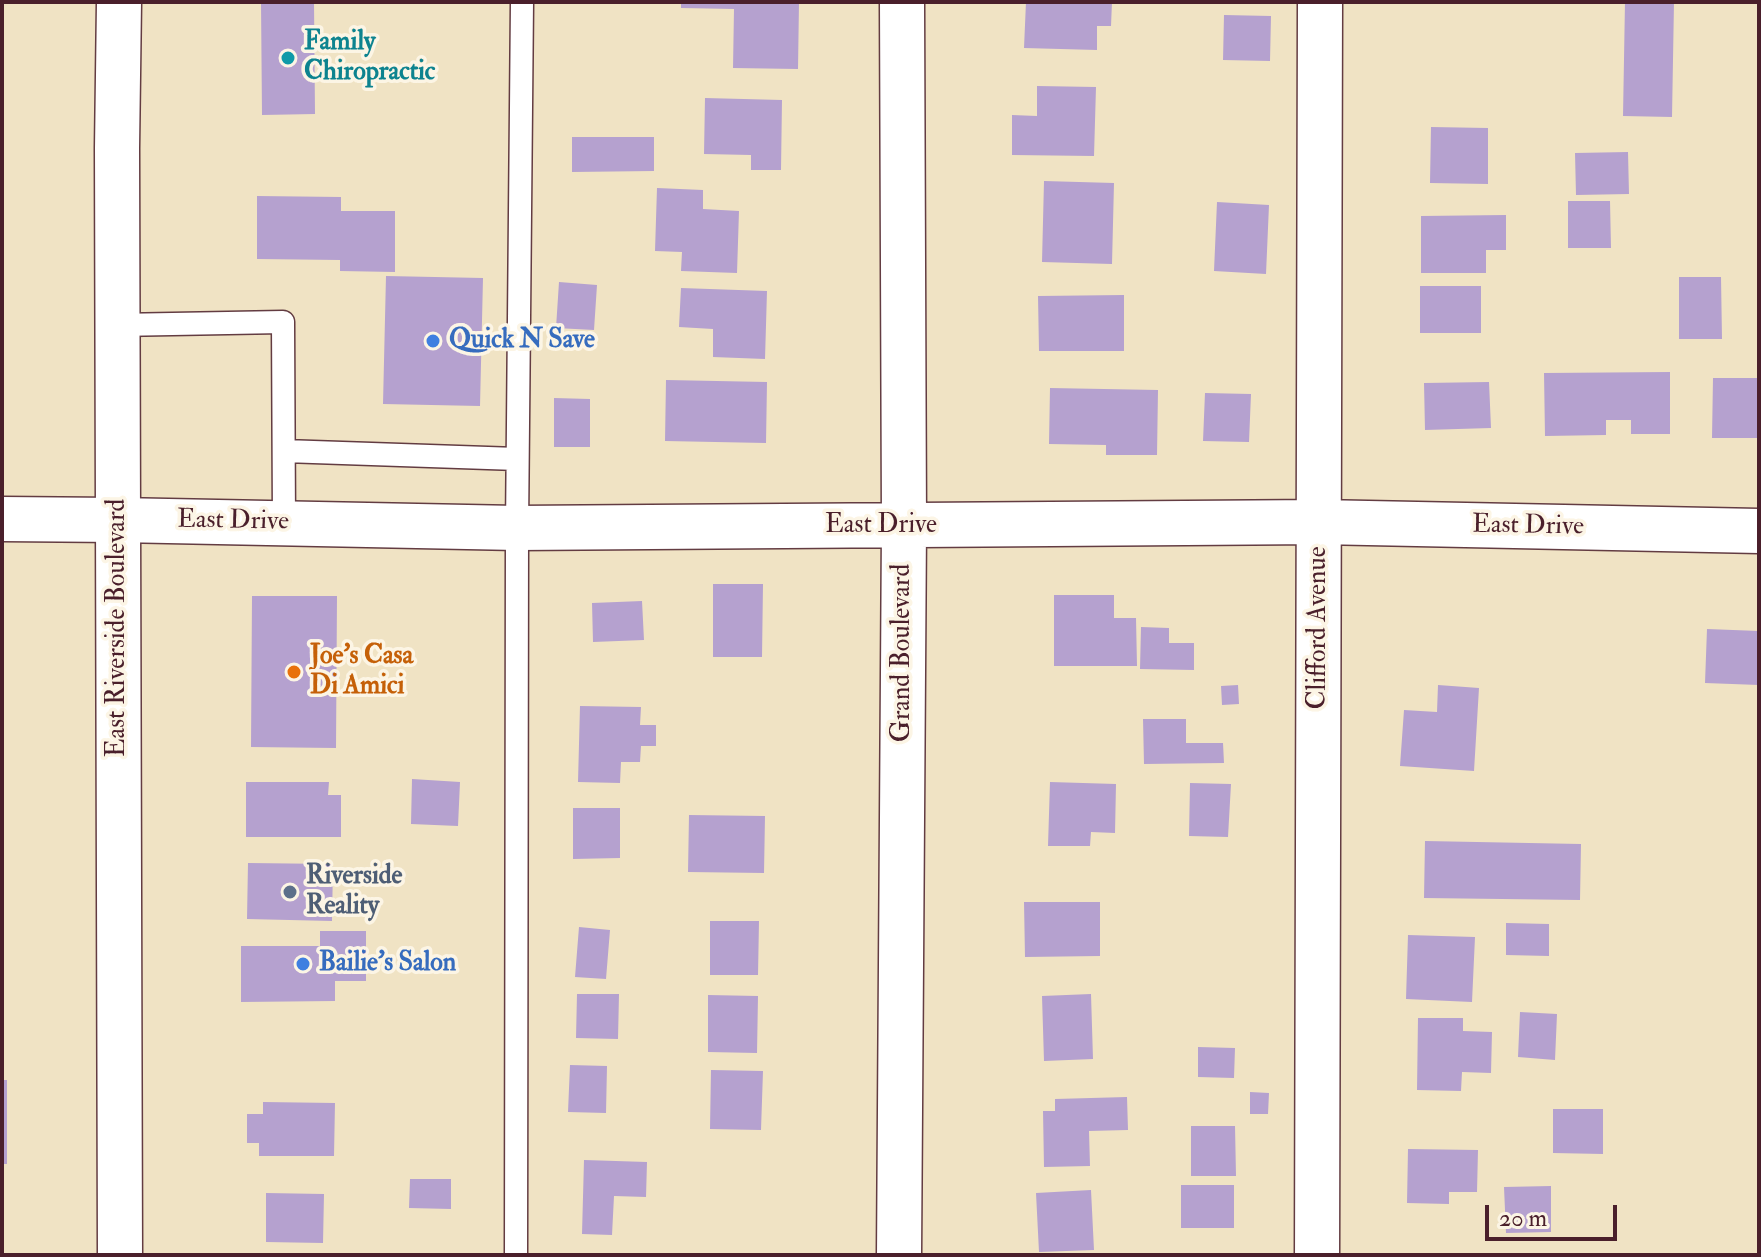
<!DOCTYPE html>
<style>
body{margin:0}
#map{position:relative;width:1761px;height:1257px;overflow:hidden;background:#f0e3c4;font-family:"IM FELL Double Pica",serif}
canvas{display:block}
.frame{position:absolute;inset:0;border:4px solid #4a1f2b;pointer-events:none}
.scale{position:absolute;left:1485px;top:1205px;width:132px;height:36px;box-sizing:border-box;border:4px solid #4a1f2b;border-top:0;padding-left:10px;font-size:24px;line-height:28px;white-space:nowrap;color:#4a1f2b;-webkit-text-stroke:6px #fcf5e5;paint-order:stroke}
</style>
<div id="map">
<canvas width="1761" height="1257"></canvas>
<div class="frame"></div>
<div class="scale">20 m</div>
</div>
<script>
const ctx = document.querySelector('canvas').getContext('2d');
ctx.lineJoin = 'round';
function fillPath(path, color) { ctx.fillStyle = color; ctx.fill(path, 'evenodd'); }
const toPath = rows => new Path2D(rows.map(r => 'M' + r).join(''));
function strokePath(path, color, width, dash) { ctx.strokeStyle = color; ctx.lineWidth = width; ctx.lineCap = dash ? 'butt' : 'round'; ctx.setLineDash(dash || []); ctx.stroke(path); }
function drawText(font, color, halo, rows, align = 'center') {
  ctx.font = font + ' "IM FELL Double Pica",serif'; ctx.lineWidth = 7; ctx.setLineDash([]); ctx.textBaseline = 'middle'; ctx.strokeStyle = halo; ctx.fillStyle = color; for (const [text, x, y, turn = 0] of rows) {
    ctx.save(); ctx.translate(x, y); ctx.rotate((+turn || 0) * Math.PI / 180); ctx.textAlign = isNaN(turn) ? turn : align; if (halo) ctx.strokeText(text, 0, 0); ctx.fillText(text, 0, 0); ctx.restore();
  }
}
fillPath(toPath([
 [261,2,314,2,315,114,262,115],
 [681,2,799,2,798,69,733,68,734,9,681,8],
 [1026,2,1112,2,1111,26,1097,26,1097,50,1024,48],
 [1625,2,1674,2,1672,117,1623,116],
 [1224,15,1271,16,1270,61,1223,60],
 [1037,86,1096,87,1094,156,1012,155,1012,115,1037,116],
 [705,98,782,100,781,170,751,170,751,155,704,154],
 [1431,127,1488,128,1488,184,1430,183],
 [572,137,654,137,654,171,572,172],
 [1628,152,1629,194,1576,195,1575,153],
 [1044,181,1114,183,1112,264,1042,262],
 [657,188,703,190,703,209,739,211,737,273,681,271,682,252,655,251],
 [257,196,341,197,341,211,395,211,395,272,340,271,340,260,257,259],
 [1568,201,1610,201,1611,248,1568,248],
 [1217,202,1269,205,1266,274,1214,271],
 [1506,215,1506,250,1486,250,1486,273,1421,273,1421,216],
 [386,276,483,278,480,406,383,404],
 [1679,277,1721,277,1722,339,1679,339],
 [559,282,597,285,594,330,556,328],
 [1420,286,1481,286,1481,333,1420,333],
 [681,288,767,291,765,359,713,357,713,329,679,327],
 [1124,295,1124,351,1039,351,1038,296],
 [1670,372,1670,434,1631,434,1631,420,1606,420,1606,435,1545,436,1544,373],
 [1713,378,1759,378,1759,438,1712,438],
 [666,380,767,382,766,443,665,441],
 [1489,382,1491,428,1425,430,1424,383],
 [1050,388,1158,390,1157,455,1106,455,1106,445,1049,444],
 [1205,393,1251,394,1249,442,1203,441],
 [554,398,590,399,590,447,554,447],
 [713,584,763,584,762,657,713,657],
 [1054,595,1114,595,1114,618,1136,618,1137,666,1054,666],
 [252,596,337,596,336,748,251,747],
 [642,601,644,640,593,642,592,603],
 [1141,627,1169,628,1169,643,1194,643,1194,670,1140,669],
 [1707,629,1759,631,1759,685,1705,683],
 [1238,685,1239,704,1222,705,1221,686],
 [1438,685,1479,688,1474,771,1400,766,1404,710,1437,712],
 [580,706,641,707,640,725,656,725,656,746,641,746,640,762,621,762,620,783,578,782],
 [1143,719,1186,719,1186,743,1223,743,1224,763,1144,764],
 [412,779,460,782,458,826,411,824],
 [246,782,329,782,328,795,341,795,341,837,246,837],
 [1050,782,1116,784,1115,833,1091,832,1090,846,1048,846],
 [1190,783,1231,784,1228,837,1189,836],
 [573,808,620,808,620,858,573,859],
 [689,815,765,816,764,873,688,872],
 [1425,841,1581,844,1580,900,1424,898],
 [248,863,333,864,332,921,247,919],
 [1024,902,1100,902,1100,956,1025,957],
 [710,921,759,921,758,975,710,975],
 [1506,923,1549,924,1549,956,1506,955],
 [579,927,610,930,606,979,575,977],
 [320,931,366,931,366,981,335,981,335,1001,241,1002,241,946,320,946],
 [1408,935,1475,937,1472,1002,1406,999],
 [577,994,619,994,618,1039,576,1038],
 [1091,994,1093,1059,1044,1061,1042,996],
 [708,995,758,996,757,1053,708,1052],
 [1520,1012,1557,1014,1555,1060,1518,1057],
 [1418,1018,1463,1018,1463,1031,1492,1032,1491,1073,1462,1072,1461,1091,1417,1090],
 [1198,1047,1235,1048,1234,1078,1198,1077],
 [570,1065,607,1066,606,1113,568,1112],
 [711,1070,763,1071,761,1130,710,1129],
 [2,1080,7,1080,7,1164,2,1164],
 [1250,1092,1269,1093,1268,1114,1250,1114],
 [1127,1097,1128,1130,1089,1131,1090,1166,1044,1167,1043,1111,1055,1111,1055,1099],
 [263,1102,335,1103,334,1156,259,1156,259,1143,247,1143,247,1114,263,1114],
 [1553,1109,1603,1109,1603,1154,1553,1153],
 [1191,1126,1235,1126,1236,1176,1191,1176],
 [1408,1149,1478,1150,1477,1192,1449,1192,1449,1204,1407,1203],
 [584,1160,647,1162,646,1197,614,1196,612,1235,582,1234],
 [410,1179,451,1179,451,1209,409,1208],
 [1181,1185,1234,1185,1234,1228,1181,1228],
 [1551,1186,1551,1232,1506,1233,1504,1187],
 [1091,1190,1094,1250,1039,1252,1036,1193],
 [266,1193,324,1194,323,1243,266,1242]
]), '#b5a1cf');
const lane = toPath([
 [117,325,283,322,284,523],
 [284,451,517,459],
 [516,1255,517,528,522,2]
]);
const street = toPath([
 [118,520,517,528,1319,522,1759,531],
 [899,1255,904,526,902,2],
 [1317,1255,1320,2]
]);
const secondary = toPath([
 [2,519,118,520]
]);
const primary = toPath([
 [119,2,117,148,120,1255]
]);
strokePath(lane, '#633c42', 25);
strokePath(street, '#633c42', 47);
strokePath(secondary, '#633c42', 47);
strokePath(primary, '#633c42', 47);
strokePath(lane, '#fff', 22);
strokePath(street, '#fff', 44);
strokePath(secondary, '#fff', 44);
strokePath(primary, '#fff', 44);
for (const [x, y, r, color] of [
 [288,58,8,"#0f9aa8"],
 [433,341,8,"#3f7fe0"],
 [294,672,8,"#e8710a"],
 [290,892,8,"#5c6f8a"],
 [303,964,8,"#3f7fe0"]
]) { const dot = new Path2D(); dot.arc(x, y, r, 0, 2 * Math.PI); ctx.fillStyle = color; ctx.fill(dot); strokePath(dot, '#fcf5e5', 3); }
drawText('bold 26px', '#0d838f', '#fcf5e5', [
 ["Family",304,43],
 ["Chiropractic",304,73]
], 'left');
drawText('bold 26px', '#366cbe', '#fcf5e5', [
 ["Quick N Save",449,341],
 ["Bailie's Salon",319,964]
], 'left');
drawText('26px', '#4a1f2b', '#fcf5e5', [
 ["East Drive",233,522,1],
 ["East Drive",881,526],
 ["East Drive",1528,527,1],
 ["East Riverside Boulevard",118,628,-90],
 ["Clifford Avenue",1319,628,-90],
 ["Grand Boulevard",903,653,-90]
]);
drawText('bold 26px', '#c56008', '#fcf5e5', [
 ["Joe's Casa",310,657],
 ["Di Amici",310,687]
], 'left');
drawText('bold 26px', '#4e5e75', '#fcf5e5', [
 ["Riverside",306,877],
 ["Reality",306,907]
], 'left');
</script>
